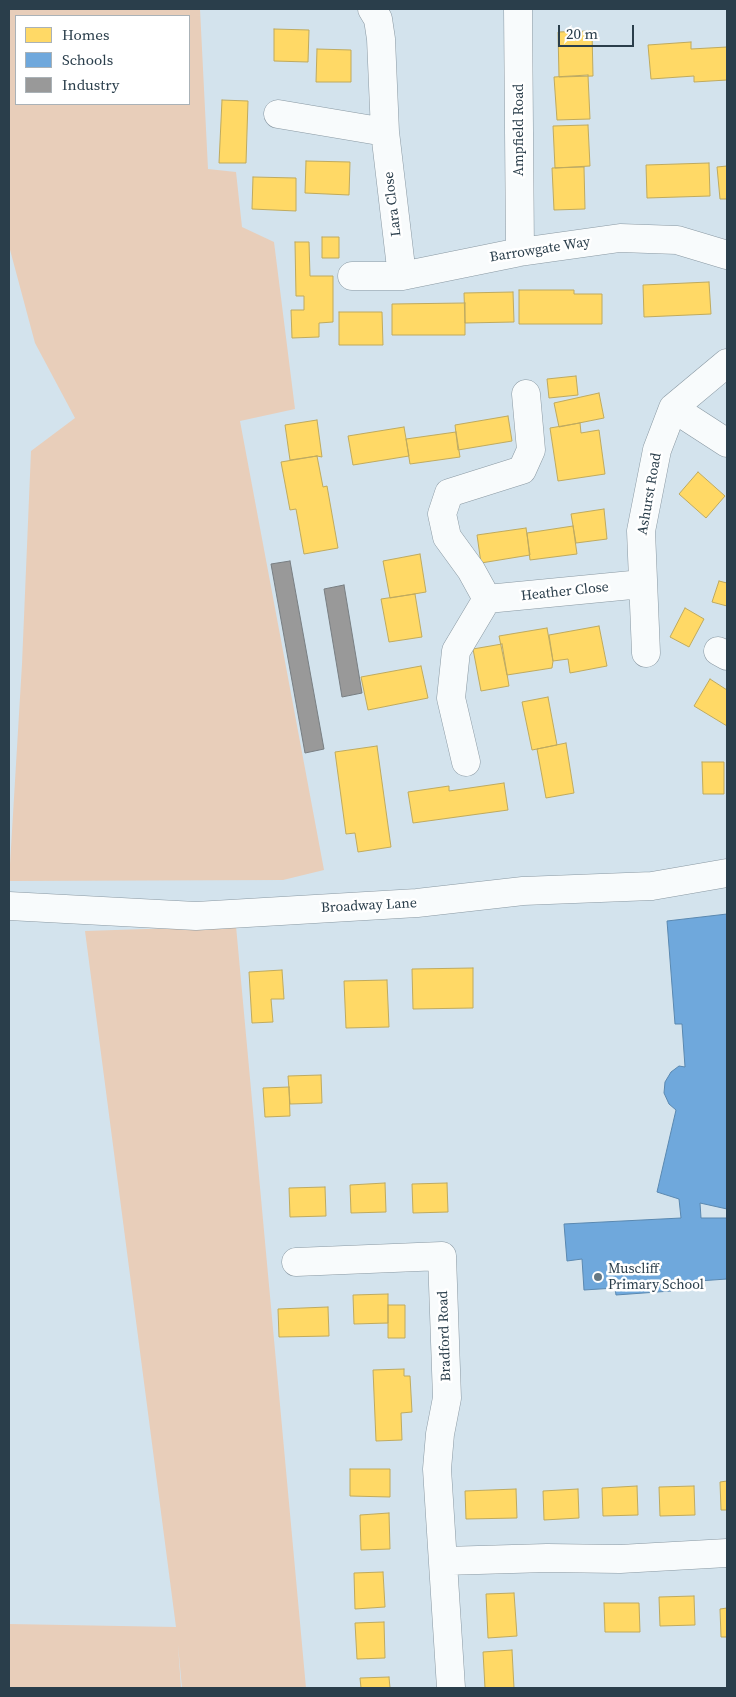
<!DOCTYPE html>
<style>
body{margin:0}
#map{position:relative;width:736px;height:1697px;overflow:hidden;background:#d3e3ed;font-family:"Source Serif 4",serif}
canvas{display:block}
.frame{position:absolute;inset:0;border:10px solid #2a3e4b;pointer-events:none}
.legend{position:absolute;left:15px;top:15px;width:175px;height:90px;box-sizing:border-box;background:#fff;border:1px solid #aab2b7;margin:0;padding:6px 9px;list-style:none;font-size:15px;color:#2a3e4b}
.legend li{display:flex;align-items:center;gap:10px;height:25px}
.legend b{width:25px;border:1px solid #aab2b7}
.scale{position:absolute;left:558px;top:25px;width:76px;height:22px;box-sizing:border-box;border:2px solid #2a3e4b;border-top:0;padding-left:6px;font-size:15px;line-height:18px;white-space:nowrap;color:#2a3e4b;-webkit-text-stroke:4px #fff;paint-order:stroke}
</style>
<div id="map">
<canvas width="736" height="1697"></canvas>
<div class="frame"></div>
<ul class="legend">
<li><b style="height:14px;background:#ffd966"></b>Homes</li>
<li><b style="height:14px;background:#6fa8dc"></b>Schools</li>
<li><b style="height:14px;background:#999"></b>Industry</li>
</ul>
<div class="scale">20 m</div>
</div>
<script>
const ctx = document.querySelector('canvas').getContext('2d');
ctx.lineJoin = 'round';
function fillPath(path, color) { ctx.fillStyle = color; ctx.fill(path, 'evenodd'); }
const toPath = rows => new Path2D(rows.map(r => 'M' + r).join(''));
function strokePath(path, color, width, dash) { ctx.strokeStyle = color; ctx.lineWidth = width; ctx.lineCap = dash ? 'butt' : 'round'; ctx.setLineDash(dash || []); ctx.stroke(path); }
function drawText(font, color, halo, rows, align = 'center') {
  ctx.font = font + ' "Source Serif 4",serif'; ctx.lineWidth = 5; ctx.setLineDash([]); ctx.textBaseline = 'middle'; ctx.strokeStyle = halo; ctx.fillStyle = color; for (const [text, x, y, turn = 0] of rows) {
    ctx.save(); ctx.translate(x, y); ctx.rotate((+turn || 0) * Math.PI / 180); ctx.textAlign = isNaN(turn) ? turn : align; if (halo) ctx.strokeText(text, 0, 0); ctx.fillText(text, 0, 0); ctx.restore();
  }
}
fillPath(toPath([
 [9,9,200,9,208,169,236,172,242,227,274,242,295,409,240,421,324,870,283,880,9,881,22,664,31,451,75,418,35,343,9,246],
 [16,16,189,16,189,104,16,104],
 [236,926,306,1688,182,1688,178,1645,181,1688,9,1688,9,1624,176,1627,85,931]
]), '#e8ceba');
const homes = toPath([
 [274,29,309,30,308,62,274,61,274,29],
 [592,31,593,76,559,77,558,32,592,31],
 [691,42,691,49,727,47,727,80,694,82,694,76,651,79,648,45,691,42],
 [317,49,351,50,351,82,316,82,317,49],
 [588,75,590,119,557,120,554,77,588,75],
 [222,100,248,101,246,163,219,163,222,100],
 [588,125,590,166,555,168,553,126,588,125],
 [306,161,350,162,349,195,305,193,306,161],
 [709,163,710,196,647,198,646,165,709,163],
 [727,166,727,199,720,199,717,167,727,166],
 [584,167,585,209,554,210,552,168,584,167],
 [253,177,296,178,296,211,252,209,253,177],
 [322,237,339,237,339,258,322,258,322,237],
 [295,242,309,242,310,276,333,276,333,322,319,323,319,337,292,338,291,310,304,310,304,296,296,296,295,242],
 [709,282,711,314,644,317,643,285,709,282],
 [519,290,574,290,574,294,602,294,602,324,519,324,519,290],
 [513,292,514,322,465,323,464,293,513,292],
 [465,303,465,335,392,335,392,304,465,303],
 [339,312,382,312,383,345,339,345,339,312],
 [576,376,578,395,549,398,547,379,576,376],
 [599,393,604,418,559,427,554,403,599,393],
 [508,416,512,441,458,450,455,425,508,416],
 [317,420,322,457,317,456,290,460,285,425,317,420],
 [580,423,581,433,599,430,605,474,558,481,550,428,580,423],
 [404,427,409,456,353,465,348,436,404,427],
 [456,432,460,457,410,464,406,439,456,432],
 [317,456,323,487,327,486,338,548,304,554,296,509,290,510,281,462,317,456],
 [698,472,725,496,706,518,679,494,698,472],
 [604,509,607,539,576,543,571,514,604,509],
 [573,526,577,554,530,560,527,533,573,526],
 [526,528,530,555,481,563,477,535,526,528],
 [420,554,426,592,390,598,383,561,420,554],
 [719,581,727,583,727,606,712,602,719,581],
 [415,594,422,637,389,642,381,599,415,594],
 [685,608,704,619,689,647,670,637,685,608],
 [599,626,607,666,570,673,568,659,553,661,549,635,599,626],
 [547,628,553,661,552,668,507,675,499,636,547,628],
 [502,644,509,686,481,691,473,649,502,644],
 [421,666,428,698,368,710,361,677,421,666],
 [710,679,727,690,727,726,694,706,710,679],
 [548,697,557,745,532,750,522,702,548,697],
 [566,743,574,793,546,798,537,749,566,743],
 [377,746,391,847,358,852,355,833,346,834,335,752,377,746],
 [702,762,724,762,724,794,703,794,702,762],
 [504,783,508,810,413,823,408,792,449,786,449,791,504,783],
 [473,968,473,1008,413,1009,412,969,473,968],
 [282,970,284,999,271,999,273,1022,252,1023,249,972,282,970],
 [387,980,389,1027,346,1028,344,981,387,980],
 [321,1075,322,1103,290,1104,288,1076,321,1075],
 [289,1087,290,1116,265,1117,263,1088,289,1087],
 [385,1183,386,1212,351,1213,350,1185,385,1183],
 [447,1183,448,1212,413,1213,412,1184,447,1183],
 [325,1187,326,1216,290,1217,289,1188,325,1187],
 [388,1294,388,1323,354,1324,353,1295,388,1294],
 [388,1305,405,1305,405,1338,388,1338,388,1305],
 [328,1307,329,1336,279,1337,278,1309,328,1307],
 [404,1369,404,1376,410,1376,412,1412,401,1413,402,1440,376,1441,373,1370,404,1369],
 [350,1469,390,1469,390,1497,350,1496,350,1469],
 [727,1481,727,1510,721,1510,720,1482,727,1481],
 [637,1486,638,1515,603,1516,602,1488,637,1486],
 [694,1486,695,1515,660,1516,659,1487,694,1486],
 [516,1489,517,1518,466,1519,465,1491,516,1489],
 [578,1489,579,1518,544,1520,543,1491,578,1489],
 [389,1513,390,1549,361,1550,360,1515,389,1513],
 [383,1572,385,1607,355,1609,354,1573,383,1572],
 [514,1593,517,1636,488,1638,486,1594,514,1593],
 [694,1596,695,1625,660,1626,659,1597,694,1596],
 [604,1603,639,1603,640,1632,605,1632,604,1603],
 [727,1608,727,1637,721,1637,720,1609,727,1608],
 [384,1622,385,1658,357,1659,355,1623,384,1622],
 [512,1650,514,1688,485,1688,483,1652,512,1650],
 [389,1677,390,1688,361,1688,360,1678,389,1677]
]);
fillPath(homes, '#ffd966');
strokePath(homes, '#bfaa5e', 1);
const schools = toPath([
 [727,914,727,1209,700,1203,701,1218,727,1218,727,1279,670,1283,671,1291,616,1295,615,1288,584,1290,582,1259,567,1261,564,1224,681,1218,679,1199,657,1192,676,1110,669,1104,664,1093,665,1082,671,1072,679,1066,685,1067,682,1024,675,1024,667,921,727,914]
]);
fillPath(schools, '#6fa8dc');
strokePath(schools, '#5a88b0', 1);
const industry = toPath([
 [290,561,324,749,305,753,271,564,290,561],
 [344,585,362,693,342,697,324,589,344,585]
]);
fillPath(industry, '#999');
strokePath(industry, '#787e82', 1);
const minor = toPath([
 [372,9,378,19,381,39,385,132,402,276],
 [518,9,520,252],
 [278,114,385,132],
 [352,276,402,276,520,252,620,238,677,240,727,255],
 [673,408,727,443],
 [487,599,642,584],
 [718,651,727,656],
 [646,653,641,531,657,450,673,408,727,363],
 [466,762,451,698,456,651,487,599,471,570,447,537,442,514,449,493,522,470,531,450,526,394],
 [9,906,196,916,417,903,523,891,652,886,727,873],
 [296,1262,442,1256,447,1398,440,1434,437,1469,451,1688],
 [444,1561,547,1558,620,1559,727,1553]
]);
strokePath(minor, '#8998a2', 29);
strokePath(minor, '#f8fbfc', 28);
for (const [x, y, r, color] of [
 [598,1277,5,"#657884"]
]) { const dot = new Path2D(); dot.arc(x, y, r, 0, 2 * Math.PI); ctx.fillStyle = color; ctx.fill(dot); strokePath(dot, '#fff', 2); }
drawText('14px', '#2a3e4b', '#fff', [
 ["Ampfield Road",519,130,-90],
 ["Lara Close",393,204,-97],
 ["Barrowgate Way",540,250,-9],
 ["Ashurst Road",650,494,-80],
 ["Heather Close",565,592,-6],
 ["Broadway Lane",369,906,-3],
 ["Bradford Road",445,1336,-92]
]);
drawText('14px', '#2a3e4b', '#fff', [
 ["Muscliff",608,1269],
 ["Primary School",608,1285]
], 'left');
</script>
